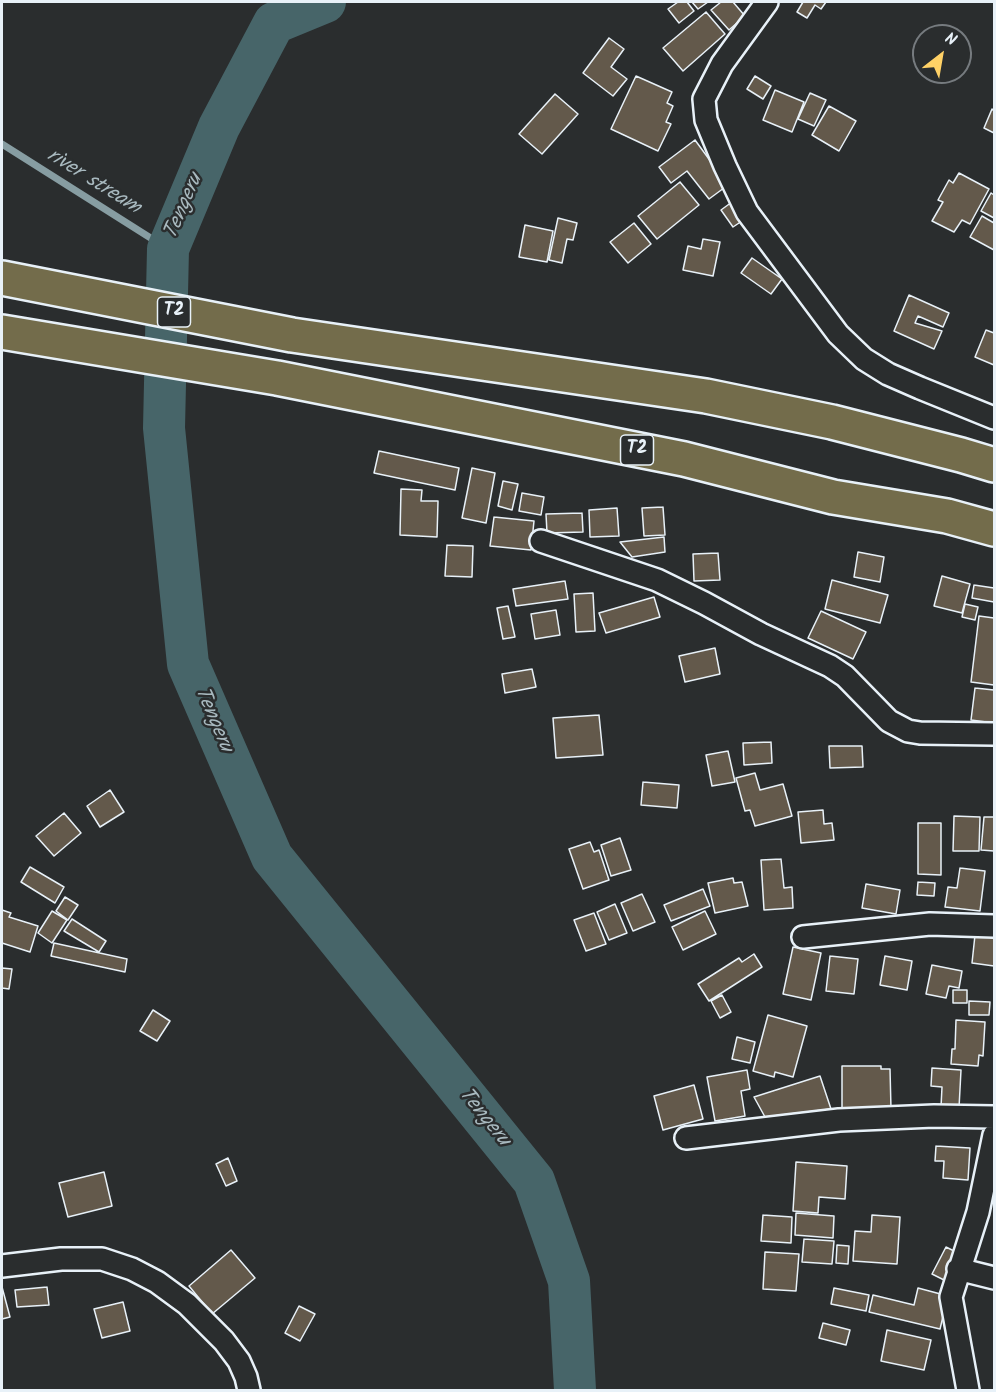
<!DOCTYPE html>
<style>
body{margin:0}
#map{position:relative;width:996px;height:1392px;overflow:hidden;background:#2a2d2e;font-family:Kalam,sans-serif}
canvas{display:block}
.frame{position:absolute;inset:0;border:3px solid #e8f1f8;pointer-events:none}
.north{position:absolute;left:912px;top:24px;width:60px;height:60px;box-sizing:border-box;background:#2a2d2e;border:2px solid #767b7f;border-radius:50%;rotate:31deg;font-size:16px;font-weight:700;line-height:24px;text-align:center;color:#e8f1f8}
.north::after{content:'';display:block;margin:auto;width:21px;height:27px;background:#ffd166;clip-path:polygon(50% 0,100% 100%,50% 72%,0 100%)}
</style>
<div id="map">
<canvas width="996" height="1392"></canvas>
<div class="frame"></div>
<div class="north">N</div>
</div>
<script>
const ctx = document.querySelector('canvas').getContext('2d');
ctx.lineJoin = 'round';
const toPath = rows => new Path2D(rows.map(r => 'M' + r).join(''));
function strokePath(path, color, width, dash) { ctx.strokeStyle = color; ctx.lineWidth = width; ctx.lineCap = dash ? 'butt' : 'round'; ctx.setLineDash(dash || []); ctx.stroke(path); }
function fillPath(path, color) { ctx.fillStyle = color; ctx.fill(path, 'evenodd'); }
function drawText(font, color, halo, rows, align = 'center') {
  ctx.font = font + ' Kalam,sans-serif'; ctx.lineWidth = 5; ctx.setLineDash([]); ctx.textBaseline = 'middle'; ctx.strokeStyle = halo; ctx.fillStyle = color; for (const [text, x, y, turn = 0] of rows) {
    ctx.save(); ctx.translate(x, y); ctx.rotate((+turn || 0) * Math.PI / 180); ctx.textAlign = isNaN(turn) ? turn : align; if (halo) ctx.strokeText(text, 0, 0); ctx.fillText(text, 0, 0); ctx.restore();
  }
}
strokePath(toPath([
 [2,144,168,249]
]), '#879da2', 7);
strokePath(toPath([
 [325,2,274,23,219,127,168,249,164,428,188,664,272,857,534,1181,569,1281,575,1390]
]), '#476569', 42);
const building = toPath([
 [678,2,687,2,694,11,679,23,668,9,678,2],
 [692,2,708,2,698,9,692,2],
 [721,2,733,2,745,16,729,30,711,10,721,2],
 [803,2,826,2,821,9,815,5,807,18,797,12,803,2],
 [706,12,725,34,683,71,663,48,706,12],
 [609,38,624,49,611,67,627,79,613,96,583,73,609,38],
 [636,76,672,92,667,103,673,106,666,122,671,124,658,151,611,129,636,76],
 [755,76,771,86,763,99,747,89,755,76],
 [775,90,804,102,792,132,763,120,775,90],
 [810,93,826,100,814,126,798,119,810,93],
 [555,94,578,114,542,154,519,134,555,94],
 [829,106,856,121,839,151,812,135,829,106],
 [992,109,994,111,994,133,984,128,992,109],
 [695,140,728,185,709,199,687,171,671,183,659,167,695,140],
 [959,173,989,189,970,224,962,220,954,232,932,221,943,202,938,200,949,180,953,183,959,173],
 [680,182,699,205,657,239,638,216,680,182],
 [991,193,994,195,994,218,981,211,991,193],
 [736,199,748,217,733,227,721,210,736,199],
 [982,216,994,223,994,250,970,237,982,216],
 [558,218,577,223,573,240,567,239,562,263,549,260,558,218],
 [634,223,651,244,628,263,610,242,634,223],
 [525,225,553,231,547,262,519,257,525,225],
 [703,239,720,242,713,276,683,270,688,246,701,249,703,239],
 [752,258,782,279,771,294,741,273,752,258],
 [909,295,949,313,943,327,918,316,915,323,942,331,934,349,894,331,909,295],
 [986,330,994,333,994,365,975,357,986,330],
 [379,451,459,468,455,490,374,473,379,451],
 [472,468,495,473,486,523,462,518,472,468],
 [503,481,518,484,512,510,498,506,503,481],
 [401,489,422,490,421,501,438,501,437,537,400,535,401,489],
 [522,493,544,497,541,515,519,511,522,493],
 [663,507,665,535,644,536,642,508,663,507],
 [617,508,619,536,590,537,589,510,617,508],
 [582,513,583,532,547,533,546,514,582,513],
 [494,517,534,521,531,550,490,546,494,517],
 [664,537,665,552,632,557,620,542,664,537],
 [447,545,473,546,472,577,445,576,447,545],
 [858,552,884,557,880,582,854,577,858,552],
 [718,553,720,580,694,581,693,554,718,553],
 [942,576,970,584,962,613,934,606,942,576],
 [832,580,888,595,880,623,825,609,832,580],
 [565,581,568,599,516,606,513,589,565,581],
 [974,585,994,588,994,602,972,598,974,585],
 [593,593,595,631,576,632,574,594,593,593],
 [654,597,660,617,606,633,599,613,654,597],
 [965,604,978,607,975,620,962,617,965,604],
 [508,606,515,637,503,639,497,608,508,606],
 [556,610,560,635,535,639,531,614,556,610],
 [821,611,866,632,853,659,808,638,821,611],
 [979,616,994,618,994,685,971,682,979,616],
 [715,648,720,674,685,682,679,656,715,648],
 [532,669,536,687,505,693,502,674,532,669],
 [975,688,994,690,994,723,971,720,975,688],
 [599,715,603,755,556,758,553,718,599,715],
 [771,742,772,763,744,765,743,743,771,742],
 [829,746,862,746,863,767,830,768,829,746],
 [728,751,735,782,712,786,706,755,728,751],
 [755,773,760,790,783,784,792,816,755,826,750,810,745,811,736,778,755,773],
 [643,782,679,785,677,808,641,805,643,782],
 [110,790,124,812,100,827,87,806,110,790],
 [823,810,824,824,832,823,834,840,801,843,798,812,823,810],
 [64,813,81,833,54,856,36,836,64,813],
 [954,816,980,817,979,851,953,851,954,816],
 [984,817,994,817,994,851,981,850,984,817],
 [918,823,941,823,941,875,918,874,918,823],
 [620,838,631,870,611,876,601,845,620,838],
 [590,842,594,852,599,850,609,880,583,889,569,849,590,842],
 [781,859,784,888,792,887,793,908,764,910,761,860,781,859],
 [30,867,64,887,55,903,21,882,30,867],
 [960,868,985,871,980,911,945,907,948,887,957,888,960,868],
 [733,878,734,883,742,882,748,906,715,913,708,883,733,878],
 [918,882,935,883,934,896,917,895,918,882],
 [866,884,900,890,896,914,862,908,866,884],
 [703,889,710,906,671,921,664,905,703,889],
 [642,894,655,922,633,931,621,903,642,894],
 [65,897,78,905,68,920,56,911,65,897],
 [615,904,627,933,609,940,597,912,615,904],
 [2,910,11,913,9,917,38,926,30,952,2,943,2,910],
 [52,911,67,920,52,943,38,933,52,911],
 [705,911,716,934,683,950,672,927,705,911],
 [594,913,606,944,586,951,574,920,594,913],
 [72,919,106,941,99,952,64,931,72,919],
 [975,935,994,938,994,966,972,963,975,935],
 [54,943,127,959,125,972,51,956,54,943],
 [793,947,821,953,811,1000,783,994,793,947],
 [754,954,762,967,709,1001,698,984,739,958,742,962,754,954],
 [830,956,858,959,854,994,826,991,830,956],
 [885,956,912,961,907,990,880,985,885,956],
 [932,965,962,971,959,988,949,986,946,998,926,994,932,965],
 [2,968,12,969,9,989,2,988,2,968],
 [953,990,967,990,967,1003,953,1003,953,990],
 [722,995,731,1012,720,1018,711,1001,722,995],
 [969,1001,990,1002,989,1015,969,1015,969,1001],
 [153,1010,170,1021,157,1041,140,1031,153,1010],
 [768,1015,807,1026,793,1077,775,1072,774,1077,753,1071,768,1015],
 [956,1020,985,1022,983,1056,979,1055,978,1066,951,1064,952,1049,955,1049,956,1020],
 [737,1037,755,1042,750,1063,732,1059,737,1037],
 [842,1066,881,1066,881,1069,890,1069,891,1109,842,1108,842,1066],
 [932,1068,961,1070,959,1108,941,1107,942,1087,931,1086,932,1068],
 [747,1070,750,1089,741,1091,745,1116,715,1121,707,1077,747,1070],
 [820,1076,831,1109,765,1117,754,1097,820,1076],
 [694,1085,703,1119,663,1130,654,1096,694,1085],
 [936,1146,970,1148,968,1180,943,1178,944,1161,935,1161,936,1146],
 [228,1158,237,1181,226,1186,216,1164,228,1158],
 [796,1162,847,1166,845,1199,819,1197,818,1213,793,1211,796,1162],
 [104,1172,112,1206,68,1217,59,1183,104,1172],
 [796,1213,834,1216,833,1238,795,1235,796,1213],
 [763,1215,792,1217,791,1243,761,1241,763,1215],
 [872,1215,900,1217,897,1264,853,1261,855,1231,871,1232,872,1215],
 [804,1239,834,1241,832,1264,802,1262,804,1239],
 [837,1245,849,1246,848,1264,836,1263,837,1245],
 [946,1247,960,1254,946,1281,932,1274,946,1247],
 [231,1250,255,1278,212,1314,189,1286,231,1250],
 [765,1252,799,1254,796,1291,763,1289,765,1252],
 [2,1287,10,1317,2,1319,2,1287],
 [47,1287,49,1305,17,1307,15,1290,47,1287],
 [834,1288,869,1295,866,1311,831,1304,834,1288],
 [918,1288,948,1296,940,1329,869,1312,873,1295,914,1305,918,1288],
 [123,1302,130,1331,102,1338,94,1309,123,1302],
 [299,1306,315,1314,300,1341,285,1333,299,1306],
 [823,1323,850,1330,846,1345,819,1338,823,1323],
 [887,1330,931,1340,924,1370,881,1361,887,1330]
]);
fillPath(building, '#63594b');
strokePath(building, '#e8f1f8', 1.5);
const street = toPath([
 [767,2,722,64,704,99,706,120,725,166,747,212,838,334,864,359,888,374,920,388,994,418],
 [541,541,657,580,704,603,761,634,830,666,845,676,889,721,908,731,920,733,994,734],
 [803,937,930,924,994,926],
 [686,1138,839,1120,934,1116,994,1117],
 [2,1266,61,1259,102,1259,132,1269,157,1282,187,1304,224,1341,239,1361,246,1377,249,1390],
 [958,1269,994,1278],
 [968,1390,951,1297,978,1212,994,1135]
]);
const highway = toPath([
 [2,278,292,335,706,396,832,422,961,455,994,465],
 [2,332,277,378,684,459,833,497,947,516,994,529]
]);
strokePath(street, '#e8f1f8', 26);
strokePath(highway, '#e8f1f8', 38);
strokePath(street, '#2a2d2e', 21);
strokePath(highway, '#736c4b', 33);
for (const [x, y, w] of [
 [174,312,33],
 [637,450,33]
]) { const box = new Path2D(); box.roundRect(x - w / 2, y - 15, w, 30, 4.5); ctx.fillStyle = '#2a2d2e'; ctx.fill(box); strokePath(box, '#e8f1f8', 1.5); }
drawText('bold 18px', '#e8f1f8', null, [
 ["T2",174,312],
 ["T2",637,450]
]);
drawText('italic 21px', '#a8b9bf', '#2a2d2e', [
 ["river stream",93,183,32],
 ["Tengeru",185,207,-67],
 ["Tengeru",212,720,67],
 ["Tengeru",483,1118,51]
]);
</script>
